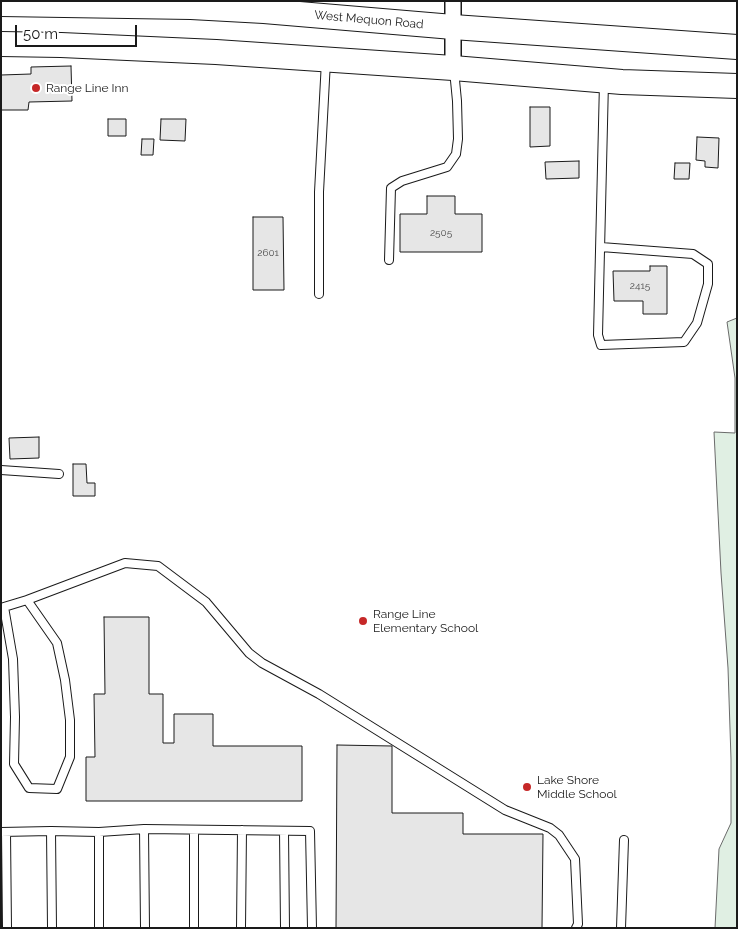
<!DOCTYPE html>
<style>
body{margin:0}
#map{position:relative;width:738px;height:929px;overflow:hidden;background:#fff;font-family:Raleway,sans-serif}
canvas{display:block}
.frame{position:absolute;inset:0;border:2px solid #1a1a1a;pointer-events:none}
.scale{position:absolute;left:15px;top:25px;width:122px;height:22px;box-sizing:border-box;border:2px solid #1a1a1a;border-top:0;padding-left:6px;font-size:15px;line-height:18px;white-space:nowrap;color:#1a1a1a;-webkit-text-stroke:4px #fff;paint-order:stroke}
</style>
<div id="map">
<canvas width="738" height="929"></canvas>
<div class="frame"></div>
<div class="scale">50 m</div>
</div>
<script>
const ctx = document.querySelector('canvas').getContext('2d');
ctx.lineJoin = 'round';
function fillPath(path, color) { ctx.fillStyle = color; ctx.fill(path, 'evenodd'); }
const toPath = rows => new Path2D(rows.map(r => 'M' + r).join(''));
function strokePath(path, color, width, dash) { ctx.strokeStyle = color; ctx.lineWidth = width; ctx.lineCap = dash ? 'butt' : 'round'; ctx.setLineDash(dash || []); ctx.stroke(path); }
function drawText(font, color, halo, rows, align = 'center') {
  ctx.font = font + ' Raleway,sans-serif'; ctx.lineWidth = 4; ctx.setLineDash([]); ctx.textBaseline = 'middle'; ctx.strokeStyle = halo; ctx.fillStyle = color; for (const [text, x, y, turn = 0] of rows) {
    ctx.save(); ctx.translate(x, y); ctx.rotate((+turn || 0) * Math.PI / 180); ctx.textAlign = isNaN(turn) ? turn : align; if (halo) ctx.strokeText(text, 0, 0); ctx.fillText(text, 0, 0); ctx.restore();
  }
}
const green = toPath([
 [737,318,737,928,715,928,719,849,731,823,731,759,728,668,721,573,714,432,735,433,735,378,727,322,737,318]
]);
fillPath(green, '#e0efe3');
strokePath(green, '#6a6a6a', 1);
const building = toPath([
 [71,66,72,101,29,102,28,110,1,110,1,75,31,74,31,67,71,66],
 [530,107,550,107,550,146,530,147,530,107],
 [108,119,126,119,126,136,108,136,108,119],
 [161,119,186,119,185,141,160,140,161,119],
 [697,137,719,138,718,168,705,167,705,161,696,160,697,137],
 [142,139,154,139,153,155,141,155,142,139],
 [579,161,579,178,546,179,545,162,579,161],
 [675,163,690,163,689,179,674,179,675,163],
 [427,196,455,196,455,214,482,214,482,252,400,252,400,214,427,214,427,196],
 [253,217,283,217,284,290,253,290,253,217],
 [650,266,667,266,667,314,643,314,643,301,614,301,613,271,650,271,650,266],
 [39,437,39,458,10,459,9,438,39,437],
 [73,464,86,464,87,483,95,483,95,496,73,496,73,464],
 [104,617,149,617,149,694,163,694,163,743,174,743,174,714,213,714,213,746,302,746,302,801,86,801,86,757,95,757,94,694,105,694,104,617],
 [337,745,392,746,392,813,463,813,463,834,543,834,542,928,336,928,337,745]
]);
fillPath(building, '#e6e6e6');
strokePath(building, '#1a1a1a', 1);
const lane = toPath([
 [601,247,693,254,708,264,708,284,697,323,684,342,601,345,598,335,604,82],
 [389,260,391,188,402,181,447,167,456,154,458,139,457,101,454,70],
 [319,294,319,192,326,61],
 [1,470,59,474],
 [4,607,13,659,15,717,14,764,29,788,57,789,70,757,70,720,65,680,57,643,27,600],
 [1,608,27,600,125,563,158,566,206,602,249,653,262,663,319,694,505,810,550,828,559,835,575,859,578,924,576,928],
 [144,829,145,928],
 [194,830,194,928],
 [51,831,52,928],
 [284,831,285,928],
 [1,832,51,831,99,832,144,829,310,831,312,928],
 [6,832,7,928],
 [99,928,99,832],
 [241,928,242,830],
 [621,928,624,840]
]);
const street = toPath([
 [453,68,453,1]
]);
const primary = toPath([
 [1,4,191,7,264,11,453,27,737,47],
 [1,44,61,45,216,52,453,68,622,82,737,86]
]);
strokePath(lane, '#1a1a1a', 10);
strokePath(street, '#1a1a1a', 18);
strokePath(primary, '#1a1a1a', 26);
strokePath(lane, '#fff', 8);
strokePath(street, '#fff', 15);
strokePath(primary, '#fff', 24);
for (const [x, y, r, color] of [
 [36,88,5,"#c62828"],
 [363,621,5,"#c62828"],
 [527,787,5,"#c62828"]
]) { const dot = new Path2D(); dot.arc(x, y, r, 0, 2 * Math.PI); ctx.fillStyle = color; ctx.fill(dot); strokePath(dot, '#fff', 2); }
drawText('10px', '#4d4d4d', null, [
 ["2505",441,233],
 ["2601",268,253],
 ["2415",640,286]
]);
drawText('12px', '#1a1a1a', '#fff', [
 ["West Mequon Road",369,20,5]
]);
drawText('12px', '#1a1a1a', '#fff', [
 ["Range Line Inn",46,88],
 ["Range Line",373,614],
 ["Elementary School",373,628],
 ["Lake Shore",537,780],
 ["Middle School",537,794]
], 'left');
</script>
